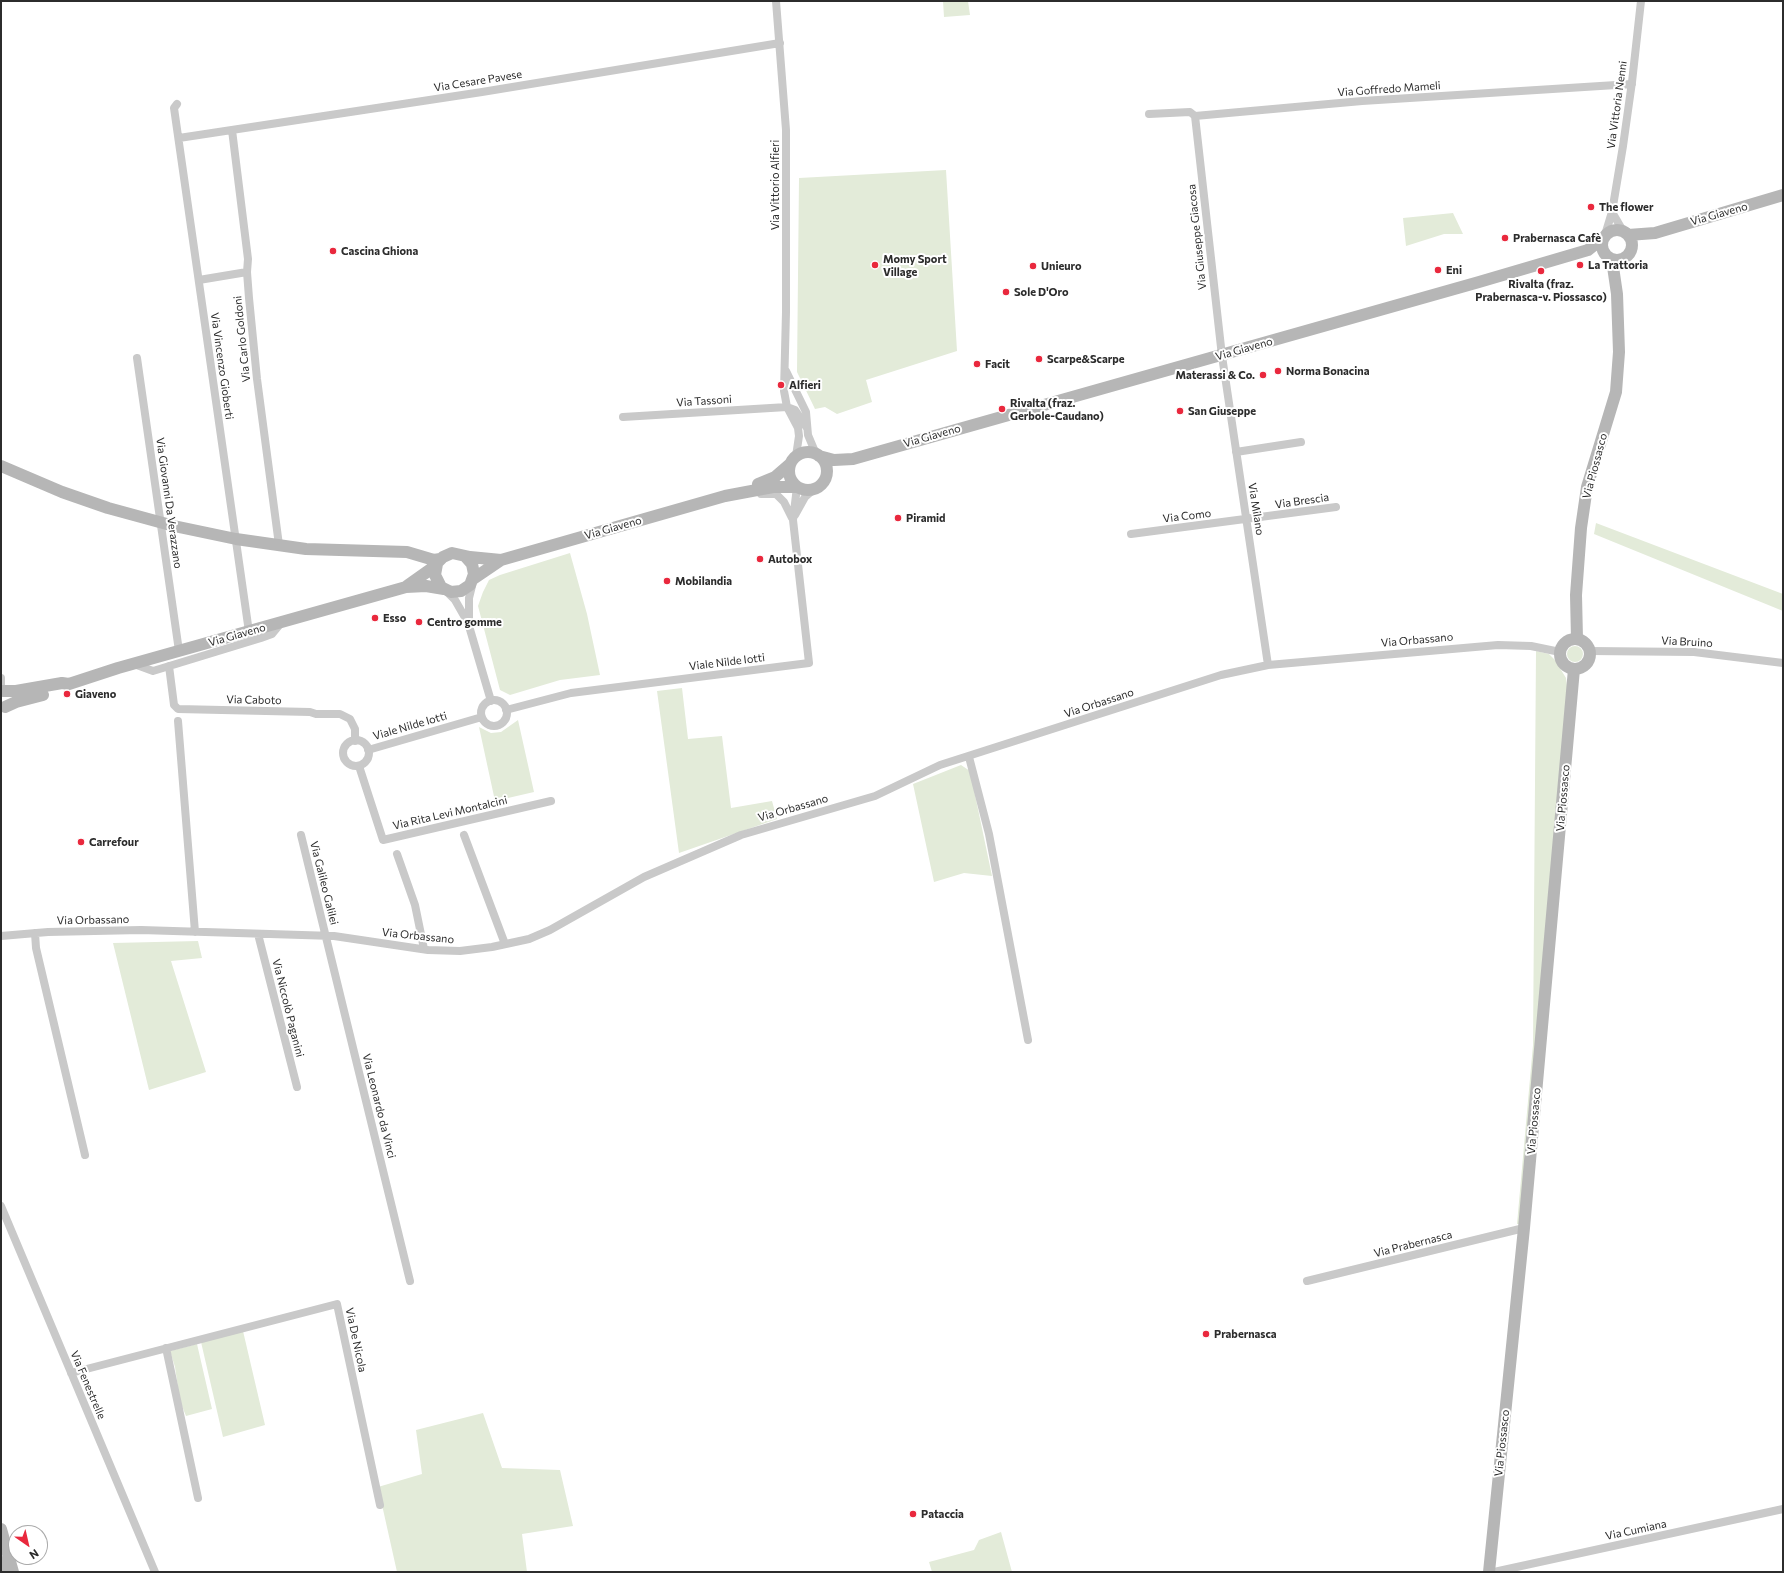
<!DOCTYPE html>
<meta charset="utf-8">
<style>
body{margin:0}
#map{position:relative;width:1784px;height:1573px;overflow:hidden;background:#fff;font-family:Commissioner,sans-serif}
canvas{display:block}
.frame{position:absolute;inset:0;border:2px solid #2c2c2c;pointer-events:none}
.north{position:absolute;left:8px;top:1525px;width:40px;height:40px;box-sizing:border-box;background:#fff;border:1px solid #ababab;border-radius:50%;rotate:146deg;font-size:11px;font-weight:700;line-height:16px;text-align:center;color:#2c2c2c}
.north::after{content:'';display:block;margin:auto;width:14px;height:18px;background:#e9283d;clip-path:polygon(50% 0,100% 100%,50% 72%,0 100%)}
</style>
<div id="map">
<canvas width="1784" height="1573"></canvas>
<div class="frame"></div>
<div class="north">N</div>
</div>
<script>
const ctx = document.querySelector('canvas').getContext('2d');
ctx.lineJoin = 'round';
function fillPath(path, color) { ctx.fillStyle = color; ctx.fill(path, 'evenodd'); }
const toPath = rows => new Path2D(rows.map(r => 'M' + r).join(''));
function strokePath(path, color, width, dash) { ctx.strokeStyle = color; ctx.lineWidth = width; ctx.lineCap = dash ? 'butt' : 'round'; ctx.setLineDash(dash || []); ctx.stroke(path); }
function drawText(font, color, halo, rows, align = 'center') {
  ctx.font = font + ' Commissioner,sans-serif'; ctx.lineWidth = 4; ctx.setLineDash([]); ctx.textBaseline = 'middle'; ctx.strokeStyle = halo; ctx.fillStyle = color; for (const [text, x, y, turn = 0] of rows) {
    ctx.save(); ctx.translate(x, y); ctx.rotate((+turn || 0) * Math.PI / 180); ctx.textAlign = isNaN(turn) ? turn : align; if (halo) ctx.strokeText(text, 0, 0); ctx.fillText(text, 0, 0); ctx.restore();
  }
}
fillPath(toPath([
 [943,1,968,1,970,15,944,17],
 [946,170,957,351,866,380,872,402,837,414,825,407,815,409,797,372,799,178],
 [1453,213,1463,234,1444,234,1406,246,1403,218],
 [1596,523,1783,594,1783,611,1594,534],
 [570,553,587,614,600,675,560,680,510,695,500,690,478,606,483,592,489,580,500,575],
 '1567 654a8 8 0 1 1 16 0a8 8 0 1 1-16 0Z',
 [1536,651,1549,654,1555,660,1566,678,1568,694,1519,1224,1517,1224,1533,1045],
 [682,688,688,739,722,736,731,808,772,801,777,819,679,853,657,691],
 [518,720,534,792,495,801,479,727,491,733,501,732],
 [961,765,970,771,992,876,964,873,934,882,913,784],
 [198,941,202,958,171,961,206,1072,149,1090,113,943],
 [243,1331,265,1425,223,1437,201,1342],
 [197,1344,212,1409,186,1416,180,1401,175,1367,170,1351],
 [483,1413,502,1468,560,1470,573,1526,522,1534,527,1572,397,1572,378,1487,422,1474,416,1430],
 [1001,1532,1012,1572,932,1572,929,1562,974,1550,979,1540]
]), '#e3ebd9');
strokePath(toPath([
 [776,1,786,130,786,312,784,391,787,407,798,428,799,436,796,456],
 [177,104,174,108,249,632],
 [1149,114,1190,112,1195,116,1362,101,1632,84],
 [1195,116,1222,356,1268,665],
 [232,130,248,259,247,272,249,298,257,379,279,545],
 [179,138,482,92,780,43],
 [1612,212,1623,231],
 [1605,235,1612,212,1623,146,1632,82,1641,1],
 [199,280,247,272],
 [137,358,179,651],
 [786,371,806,412,808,435,816,454],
 [623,417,787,407,795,410,807,428],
 [1236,452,1301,442],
 [761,494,776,494,784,502,792,518],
 [795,515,805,497,813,490],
 [1131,534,1336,507],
 [473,582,469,598,469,626,491,701],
 [445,590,455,600,467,621],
 [1590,651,1694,652,1783,663],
 [134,664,153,671,261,638,272,634,281,623],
 [169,666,174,705,178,709,310,712,316,714,340,714,350,719,355,729,355,741],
 [1,678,1,689],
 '481 713a13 13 0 1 1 26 0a13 13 0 1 1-26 0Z',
 [506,710,571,693,809,663,793,520,797,487],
 [178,721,195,932],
 '343 753a13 13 0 1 1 26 0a13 13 0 1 1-26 0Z',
 [368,750,482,717],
 [969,757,989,834,1028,1040],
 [359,766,383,840,551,801],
 [301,835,410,1281],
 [464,835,505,944],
 [397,854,415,905,424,949],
 [35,933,36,948,85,1155],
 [258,934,297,1087],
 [1,936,48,932,141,930,334,936,428,950,460,951,492,947,529,939,550,930,644,877,741,835,875,796,940,765,1221,675,1268,665,1498,645,1531,646,1560,652],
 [1,1206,155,1572],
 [1307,1281,1524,1228],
 [166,1348,198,1498],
 [71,1373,337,1304,380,1505],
 [1494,1572,1783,1509]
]), '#c9c9c9', 8);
strokePath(toPath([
 '1602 245a15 15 0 1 1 30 0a15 15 0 1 1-30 0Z',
 [1628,235,1655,233,1783,195],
 '789 471a19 19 0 1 1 38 0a19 19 0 1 1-38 0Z',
 [819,456,834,460,853,459,1479,282,1588,250,1603,238],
 [1,466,62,492,108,508,174,526,236,539,306,549,407,552,434,560,440,559],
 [758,484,775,477,790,464],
 [437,564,435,575,441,587,451,592,461,591,470,585,474,574,472,564,465,556],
 [473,579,501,560,725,496,773,487,797,487],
 [407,586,431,569,443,557,452,553,470,557,501,560],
 '1560 654a15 15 0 1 1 30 0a15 15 0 1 1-30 0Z',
 [1577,639,1576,595,1581,528,1587,487,1616,392,1619,352,1617,294,1612,260],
 [3,691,16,691,62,683,69,684,118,668,406,587,426,586,444,589],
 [5,707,16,702,43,695],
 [1,1529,13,1572],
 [1,1562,4,1572],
 [1489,1572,1524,1228,1574,669]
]), '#b6b6b6', 12);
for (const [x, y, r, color] of [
 [1591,207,4,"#e9283d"],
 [1505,238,4,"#e9283d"],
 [333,251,4,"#e9283d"],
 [875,265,4,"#e9283d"],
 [1580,265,4,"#e9283d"],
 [1033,266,4,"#e9283d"],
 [1438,270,4,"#e9283d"],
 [1541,271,4,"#e9283d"],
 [1006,292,4,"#e9283d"],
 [1039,359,4,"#e9283d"],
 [977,364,4,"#e9283d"],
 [1278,371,4,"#e9283d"],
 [1263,375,4,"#e9283d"],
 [781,385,4,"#e9283d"],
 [1002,409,4,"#e9283d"],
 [1180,411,4,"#e9283d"],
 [898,518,4,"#e9283d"],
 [760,559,4,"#e9283d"],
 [667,581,4,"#e9283d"],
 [375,618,4,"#e9283d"],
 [419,622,4,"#e9283d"],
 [67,694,4,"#e9283d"],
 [81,842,4,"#e9283d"],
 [1206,1334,4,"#e9283d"],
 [913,1514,4,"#e9283d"]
]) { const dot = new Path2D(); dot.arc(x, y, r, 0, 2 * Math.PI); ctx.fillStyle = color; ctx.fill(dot); strokePath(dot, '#fff', 1.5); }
drawText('11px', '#2c2c2c', '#fff', [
 ["Via Cesare Pavese",478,81,-9],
 ["Via Goffredo Mameli",1389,89,-4],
 ["Via Vittoria Nenni",1617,105,-82],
 ["Via Vittorio Alfieri",775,185,-90],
 ["Via Giaveno",1719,214,-16],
 ["Via Giuseppe Giacosa",1197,237,-96],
 ["Via Carlo Goldoni",242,339,-96],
 ["Via Giaveno",1244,349,-16],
 ["Via Vincenzo Gioberti",222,366,82],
 ["Via Tassoni",704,401,-4],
 ["Via Giaveno",932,436,-16],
 ["Via Piossasco",1595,466,-75],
 ["Via Brescia",1302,501,-8],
 ["Via Giovanni Da Verazzano",169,503,82],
 ["Via Milano",1256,509,81],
 ["Via Como",1187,516,-7],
 ["Via Giaveno",613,528,-16],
 ["Via Giaveno",237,635,-16],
 ["Via Orbassano",1417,640,-5],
 ["Via Bruino",1687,642,3],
 ["Viale Nilde Iotti",727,662,-7],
 ["Via Caboto",254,700,1],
 ["Via Orbassano",1099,703,-18],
 ["Viale Nilde Iotti",410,726,-16],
 ["Via Piossasco",1563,798,-85],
 ["Via Orbassano",793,808,-16],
 ["Via Rita Levi Montalcini",450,813,-13],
 ["Via Galileo Galilei",324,883,76],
 ["Via Orbassano",93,920,-1],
 ["Via Orbassano",418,936,6],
 ["Via Niccolò Paganini",288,1008,76],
 ["Via Leonardo da Vinci",379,1106,76],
 ["Via Piossasco",1534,1121,-85],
 ["Via Prabernasca",1413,1244,-14],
 ["Via De Nicola",356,1340,78],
 ["Via Fenestrelle",88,1385,67],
 ["Via Piossasco",1502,1443,-84],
 ["Via Cumiana",1636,1530,-12]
]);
drawText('bold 11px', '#2c2c2c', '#fff', [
 ["The flower",1599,207],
 ["Prabernasca Cafè",1513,238],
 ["Cascina Ghiona",341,251],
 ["Momy Sport",883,259],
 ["Village",883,272],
 ["La Trattoria",1588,265],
 ["Unieuro",1041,266],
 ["Eni",1446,270],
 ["Rivalta (fraz.",1541,284,"center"],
 ["Prabernasca-v. Piossasco)",1541,297,"center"],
 ["Sole D'Oro",1014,292],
 ["Scarpe&Scarpe",1047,359],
 ["Facit",985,364],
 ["Norma Bonacina",1286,371],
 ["Materassi & Co.",1255,375,"right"],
 ["Alfieri",789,385],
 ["Rivalta (fraz.",1010,403],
 ["Gerbole-Caudano)",1010,416],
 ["San Giuseppe",1188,411],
 ["Piramid",906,518],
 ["Autobox",768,559],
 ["Mobilandia",675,581],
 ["Esso",383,618],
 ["Centro gomme",427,622],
 ["Giaveno",75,694],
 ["Carrefour",89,842],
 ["Prabernasca",1214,1334],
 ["Pataccia",921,1514]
], 'left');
</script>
